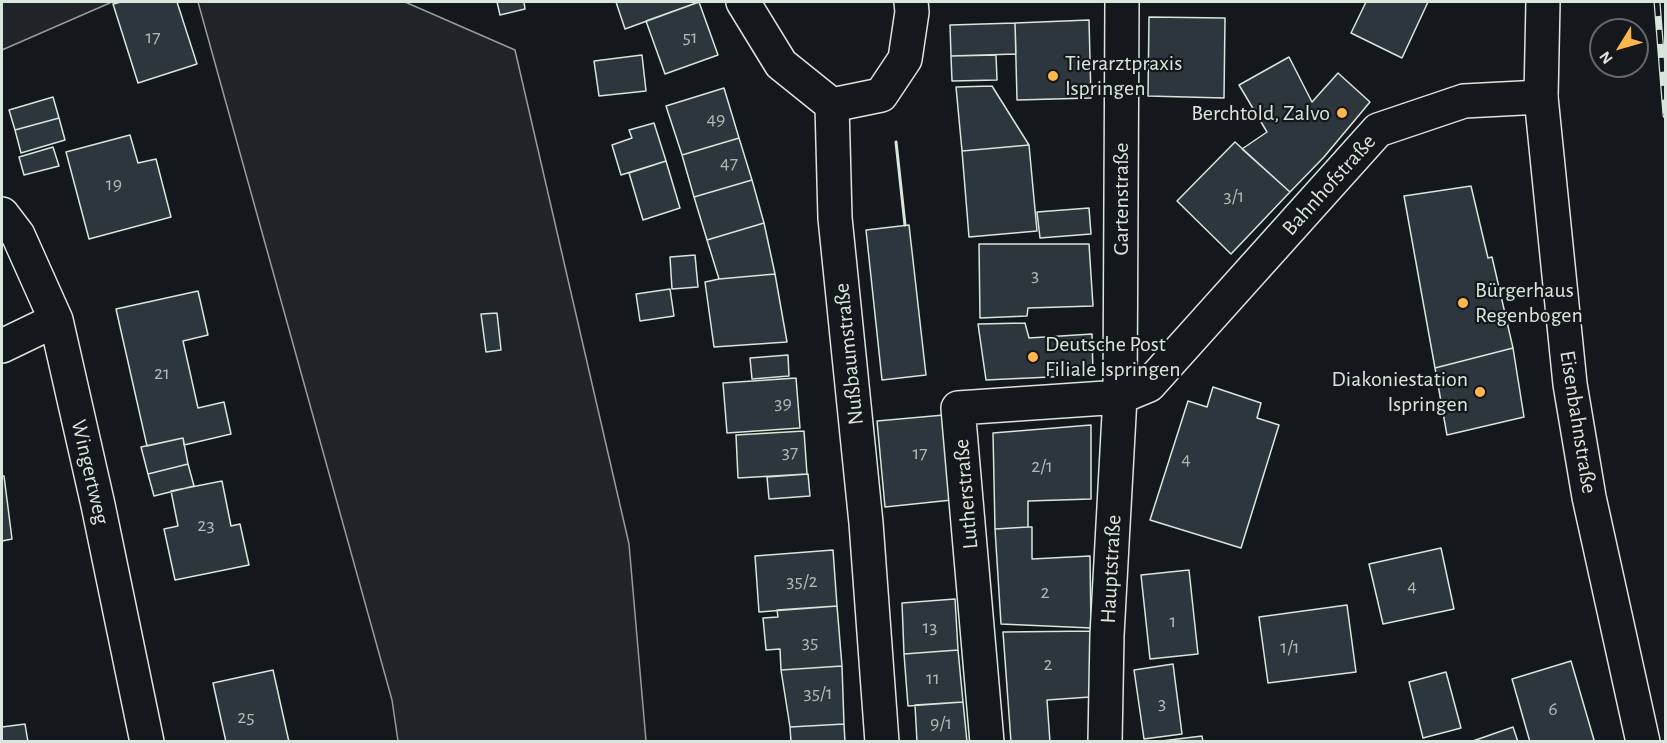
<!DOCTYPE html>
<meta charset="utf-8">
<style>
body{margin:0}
#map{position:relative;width:1667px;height:743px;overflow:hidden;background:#14181c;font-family:"Alegreya Sans",sans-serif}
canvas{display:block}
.frame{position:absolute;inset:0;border:3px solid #d8e6dc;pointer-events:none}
.north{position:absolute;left:1589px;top:18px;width:60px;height:60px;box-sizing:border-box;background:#14181c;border:2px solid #626a69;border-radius:50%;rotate:233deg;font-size:16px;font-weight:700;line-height:24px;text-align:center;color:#d8e6dc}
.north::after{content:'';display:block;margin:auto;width:21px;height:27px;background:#ffb74d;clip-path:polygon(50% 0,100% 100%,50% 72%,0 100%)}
</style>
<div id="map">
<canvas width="1667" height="743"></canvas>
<div class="frame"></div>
<div class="north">N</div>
</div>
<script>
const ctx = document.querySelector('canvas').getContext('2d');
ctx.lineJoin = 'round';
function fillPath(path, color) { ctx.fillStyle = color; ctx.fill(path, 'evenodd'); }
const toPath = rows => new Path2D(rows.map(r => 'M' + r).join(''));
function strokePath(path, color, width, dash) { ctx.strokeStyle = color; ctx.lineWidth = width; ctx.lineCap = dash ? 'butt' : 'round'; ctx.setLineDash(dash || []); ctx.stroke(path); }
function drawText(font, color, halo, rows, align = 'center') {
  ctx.font = font + ' "Alegreya Sans",sans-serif'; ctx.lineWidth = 4.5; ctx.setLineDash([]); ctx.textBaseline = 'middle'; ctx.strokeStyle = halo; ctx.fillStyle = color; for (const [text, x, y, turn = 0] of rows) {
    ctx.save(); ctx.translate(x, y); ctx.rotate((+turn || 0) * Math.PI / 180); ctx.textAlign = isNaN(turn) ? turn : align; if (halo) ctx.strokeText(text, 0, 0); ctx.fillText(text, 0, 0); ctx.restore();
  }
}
const green = toPath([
 [2,2,112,2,2,50,2,2],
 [198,2,405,2,515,50,629,544,646,741,398,741,392,700,198,2]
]);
fillPath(green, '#202428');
strokePath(green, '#939e99', 1.5);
const building = toPath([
 [121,2,177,2,197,64,138,83,113,4,121,2],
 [497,2,524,2,525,9,500,15,497,2],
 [616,2,699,2,625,29,616,2],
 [699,2,718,55,665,74,646,21,699,2],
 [1366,2,1428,2,1402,58,1351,33,1366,2],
 [1149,17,1225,18,1224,98,1148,96,1149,17],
 [1089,20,1091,98,1017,100,1015,23,1089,20],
 [1015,23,1016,54,951,56,950,25,1015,23],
 [642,55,646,91,599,96,594,61,642,55],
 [996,55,997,80,952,81,951,56,996,55],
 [1289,57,1312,102,1338,73,1370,102,1324,157,1290,192,1242,149,1267,132,1239,85,1289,57],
 [992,86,1029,145,962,151,956,87,992,86],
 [724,88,739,138,682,155,666,106,724,88],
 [53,97,59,118,15,130,9,110,53,97],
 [59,118,65,140,21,153,15,130,59,118],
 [654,123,666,161,621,175,612,145,632,138,629,130,654,123],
 [130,135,138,163,156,159,171,217,89,239,66,152,130,135],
 [739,138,752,180,694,197,682,155,739,138],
 [1235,142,1290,192,1231,254,1177,201,1235,142],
 [1029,145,1037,231,969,237,962,151,1029,145],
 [53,147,59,166,24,175,19,157,53,147],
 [666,161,680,208,643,220,629,173,666,161],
 [752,180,764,223,707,240,694,197,752,180],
 [1471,186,1488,258,1492,257,1513,348,1435,368,1404,196,1471,186],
 [1089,208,1091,234,1040,238,1037,212,1089,208],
 [764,223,775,274,719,279,707,240,764,223],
 [909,225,926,375,882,380,866,230,909,225],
 [979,244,1089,244,1093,306,1028,308,1027,316,980,318,979,244],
 [695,255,698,287,672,289,670,257,695,255],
 [775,274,787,342,714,347,705,282,719,279,775,274],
 [670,289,674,316,640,321,636,294,670,289],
 [198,291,208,335,183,341,198,408,224,402,231,434,184,445,183,438,147,446,116,309,198,291],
 [497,313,501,350,486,352,481,314,497,313],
 [1025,323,1029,338,1092,334,1093,375,986,380,978,324,1025,323],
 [1513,348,1524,417,1447,435,1435,368,1513,348],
 [788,355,789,376,752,379,750,358,788,355],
 [796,378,800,428,727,433,723,383,796,378],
 [1213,387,1261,403,1257,418,1279,425,1241,548,1150,520,1188,401,1207,407,1213,387],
 [944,415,952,500,885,507,877,421,944,415],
 [1091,425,1091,499,1028,501,1028,527,995,529,993,433,1091,425],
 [804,431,807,474,738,478,736,435,804,431],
 [183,438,188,464,148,474,141,447,183,438],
 [188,464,194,486,154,496,148,474,188,464],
 [808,474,810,496,769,499,767,477,808,474],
 [2,476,4,476,12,539,2,541,2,476],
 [222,481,231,526,240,524,249,565,175,580,164,529,178,526,171,491,222,481],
 [1028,527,1032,527,1032,559,1090,556,1091,628,1001,624,995,529,1028,527],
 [1441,548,1454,609,1383,624,1369,564,1441,548],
 [833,550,837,606,759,612,755,556,833,550],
 [1189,570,1198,654,1150,659,1141,575,1189,570],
 [955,599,958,650,904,654,902,603,955,599],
 [1347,605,1356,672,1268,683,1259,617,1347,605],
 [837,606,842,666,781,670,780,649,766,650,763,618,778,617,777,610,837,606],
 [1093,631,1090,697,1047,700,1050,742,1011,742,1003,632,1093,631],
 [958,650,963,702,908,706,904,654,958,650],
 [1571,661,1594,740,1590,742,1530,742,1512,679,1571,661],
 [1173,664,1182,734,1144,739,1134,670,1173,664],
 [842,666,844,724,790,727,781,670,842,666],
 [273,670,289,742,226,742,213,683,273,670],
 [1446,672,1461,728,1423,738,1409,682,1446,672],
 [963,702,967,742,917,742,915,705,963,702],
 [25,724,28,742,2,742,2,727,25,724],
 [844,724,845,742,791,742,790,727,844,724],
 [1513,727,1518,742,1470,742,1513,727],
 [1202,736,1203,742,1153,742,1202,736]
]);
fillPath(building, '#2c363c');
strokePath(building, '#d8e6dc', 1.5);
const minor = toPath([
 [743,2,781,64,832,105,835,218,866,523,882,742],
 [832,105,881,95,905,59,912,12,911,2],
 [2,214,18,235,56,320,98,505,147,742],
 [2,346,56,320],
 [987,742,958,408,1120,397,1149,385,1378,130,1464,101,1541,97],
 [1105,742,1107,635,1120,397,1122,2]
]);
const major = toPath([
 [1543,2,1541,97,1570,384,1589,497,1643,742]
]);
strokePath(minor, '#d8e6dc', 36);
strokePath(major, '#d8e6dc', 36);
strokePath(minor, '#14181c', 33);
strokePath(major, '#14181c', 33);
const rail = toPath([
 [1657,2,1666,115]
]);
strokePath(rail, '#d8e6dc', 7);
strokePath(rail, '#14181c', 4.5, [14]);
strokePath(toPath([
 [896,142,905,225]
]), '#d8e6dc', 3);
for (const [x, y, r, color] of [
 [1053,76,6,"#ffb74d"],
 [1342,113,6,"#ffb74d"],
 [1463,303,6,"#ffb74d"],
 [1033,357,6,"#ffb74d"],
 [1480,392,6,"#ffb74d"]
]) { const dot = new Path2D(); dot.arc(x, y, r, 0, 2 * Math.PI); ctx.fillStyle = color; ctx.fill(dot); strokePath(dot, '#14181c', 2); }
drawText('20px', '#adbab4', null, [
 ["17",153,37],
 ["51",690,37],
 ["49",716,119],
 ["47",729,163],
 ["19",114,184],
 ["3/1",1234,196],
 ["3",1035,275],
 ["21",162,373],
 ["39",783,403],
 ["37",790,452],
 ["17",920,453],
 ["4",1186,459],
 ["2/1",1042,466],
 ["23",206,525],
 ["35/2",802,581],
 ["4",1412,586],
 ["2",1045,592],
 ["1",1173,621],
 ["13",930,627],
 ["35",810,642],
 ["1/1",1290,647],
 ["2",1048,664],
 ["11",933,678],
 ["35/1",818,693],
 ["3",1162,703],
 ["6",1553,709],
 ["25",246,717],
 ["9/1",941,723]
]);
drawText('22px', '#d8e6dc', '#14181c', [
 ["Tierarztpraxis",1065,63],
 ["Ispringen",1065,88],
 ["Berchtold, Zalvo",1330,113,"right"],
 ["Bürgerhaus",1475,290],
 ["Regenbogen",1475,315],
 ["Deutsche Post",1045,344],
 ["Filiale Ispringen",1045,369],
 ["Diakoniestation",1468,379,"right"],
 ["Ispringen",1468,404,"right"]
], 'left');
drawText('22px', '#d8e6dc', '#14181c', [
 ["Bahnhofstraße",1329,185,-48],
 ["Gartenstraße",1121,199,-90],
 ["Nußbaumstraße",849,354,-96],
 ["Eisenbahnstraße",1578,422,81],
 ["Wingertweg",90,472,77],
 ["Lutherstraße",966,494,-95],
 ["Hauptstraße",1111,569,-87]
]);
</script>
